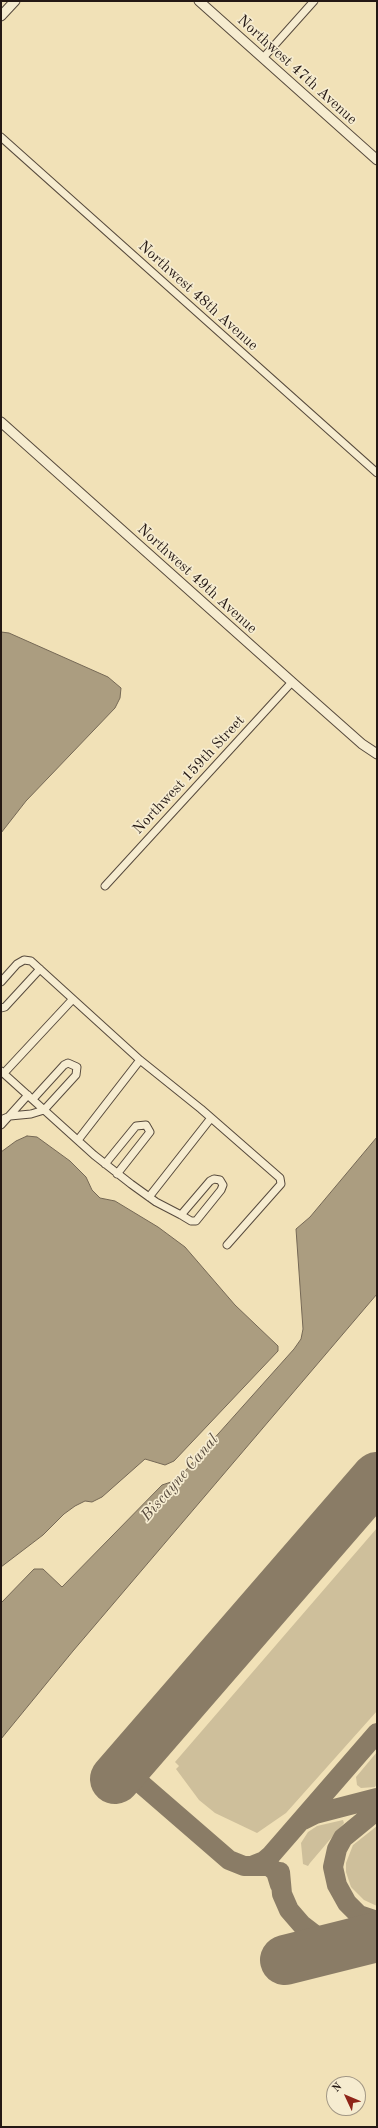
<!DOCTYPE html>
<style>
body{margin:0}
#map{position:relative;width:378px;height:2128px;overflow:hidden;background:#f1e1b7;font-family:"Old Standard TT",serif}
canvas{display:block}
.frame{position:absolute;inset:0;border:2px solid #241814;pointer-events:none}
.north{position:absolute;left:326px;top:2076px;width:40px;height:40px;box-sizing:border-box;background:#f6ecd0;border:1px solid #a29785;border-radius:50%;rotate:314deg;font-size:11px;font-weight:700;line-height:16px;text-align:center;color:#241814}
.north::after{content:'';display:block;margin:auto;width:14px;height:18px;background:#8f2418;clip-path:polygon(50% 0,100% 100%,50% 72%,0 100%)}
</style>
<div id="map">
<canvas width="378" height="2128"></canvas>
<div class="frame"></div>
<div class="north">N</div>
</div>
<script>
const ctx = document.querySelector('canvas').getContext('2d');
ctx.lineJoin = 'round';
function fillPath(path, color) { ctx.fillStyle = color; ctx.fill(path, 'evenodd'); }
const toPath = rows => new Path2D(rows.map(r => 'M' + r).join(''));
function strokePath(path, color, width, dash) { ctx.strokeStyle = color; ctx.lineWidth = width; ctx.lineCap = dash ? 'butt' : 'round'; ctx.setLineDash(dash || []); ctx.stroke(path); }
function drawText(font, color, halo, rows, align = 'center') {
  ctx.font = font + ' "Old Standard TT",serif'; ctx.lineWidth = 3.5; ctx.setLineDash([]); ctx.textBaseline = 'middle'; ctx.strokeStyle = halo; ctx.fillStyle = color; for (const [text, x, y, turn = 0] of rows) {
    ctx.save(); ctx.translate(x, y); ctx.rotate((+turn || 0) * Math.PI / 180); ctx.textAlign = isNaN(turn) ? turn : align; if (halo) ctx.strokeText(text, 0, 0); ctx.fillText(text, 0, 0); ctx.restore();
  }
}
fillPath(toPath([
 [377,1528,377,1711,286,1813,257,1833,215,1813,199,1800,176,1769,179,1766,175,1762],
 [377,1752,377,1784,375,1787,361,1788,357,1785,356,1777],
 [343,1820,344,1823,310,1863,308,1866,303,1864,301,1843,308,1832,317,1826],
 [377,1826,377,1906,364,1900,351,1887,346,1872,346,1863,353,1845]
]), '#cebf9b');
const water = toPath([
 [1,632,9,633,108,677,121,688,120,698,115,708,26,801,1,833,1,632],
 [27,1136,37,1137,70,1161,86,1177,92,1190,100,1198,115,1201,158,1227,185,1247,235,1305,278,1346,278,1351,174,1461,165,1465,145,1459,102,1497,92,1502,85,1501,75,1506,64,1514,43,1535,1,1567,1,1152,16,1141,27,1136],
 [377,1137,377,1294,73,1651,1,1739,1,1603,34,1569,43,1569,62,1587,162,1485,177,1480,294,1349,301,1339,303,1329,296,1229,310,1217,377,1137]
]);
fillPath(water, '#ab9d80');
strokePath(water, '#756855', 1);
strokePath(toPath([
 [124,1769,229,1860,244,1866,269,1866,276,1872,280,1885],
 [377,1810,343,1838,337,1849,333,1867,337,1885,347,1903,359,1915,377,1921],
 [303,1820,315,1814,377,1798],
 [254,1865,264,1861,271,1855,377,1733],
 [280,1872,282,1894,289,1910,302,1925,332,1948]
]), '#8a7c66', 20);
strokePath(toPath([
 [115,1779,377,1477],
 [285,1960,377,1937]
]), '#8a7c66', 50);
const minor = toPath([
 [263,58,314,1],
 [1,137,377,473],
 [105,886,292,682],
 [1,982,17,964,24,960,31,961,140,1060,201,1109,280,1178,281,1184,227,1245],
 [1,1008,5,1007,40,969],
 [1,1071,94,1155,131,1184,156,1202,181,1215,191,1221,196,1221,221,1190,223,1185,220,1180,214,1179,210,1181,181,1215],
 [4,1073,72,1000],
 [1,1120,10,1116,31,1114,44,1110,76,1075,77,1067,68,1063,64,1065,33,1099],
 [1,1125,28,1095],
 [78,1140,140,1060],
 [105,1164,136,1126,146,1125,150,1132,117,1174],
 [149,1197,211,1118]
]);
const tertiary = toPath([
 [199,1,377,160],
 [1,16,15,1],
 [1,422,292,682,362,744,377,754]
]);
strokePath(minor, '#574a3d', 9);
strokePath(tertiary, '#574a3d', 11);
strokePath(minor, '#f6ecd0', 7);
strokePath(tertiary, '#f6ecd0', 9);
drawText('15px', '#241814', '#f6ecd0', [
 ["Northwest 47th Avenue",297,70,42],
 ["Northwest 48th Avenue",198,296,42],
 ["Northwest 49th Avenue",197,579,42],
 ["Northwest 159th Street",189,775,-47]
]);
drawText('italic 16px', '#5a4d3f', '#f6ecd0', [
 ["Biscayne Canal",180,1478,-49]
]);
</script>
